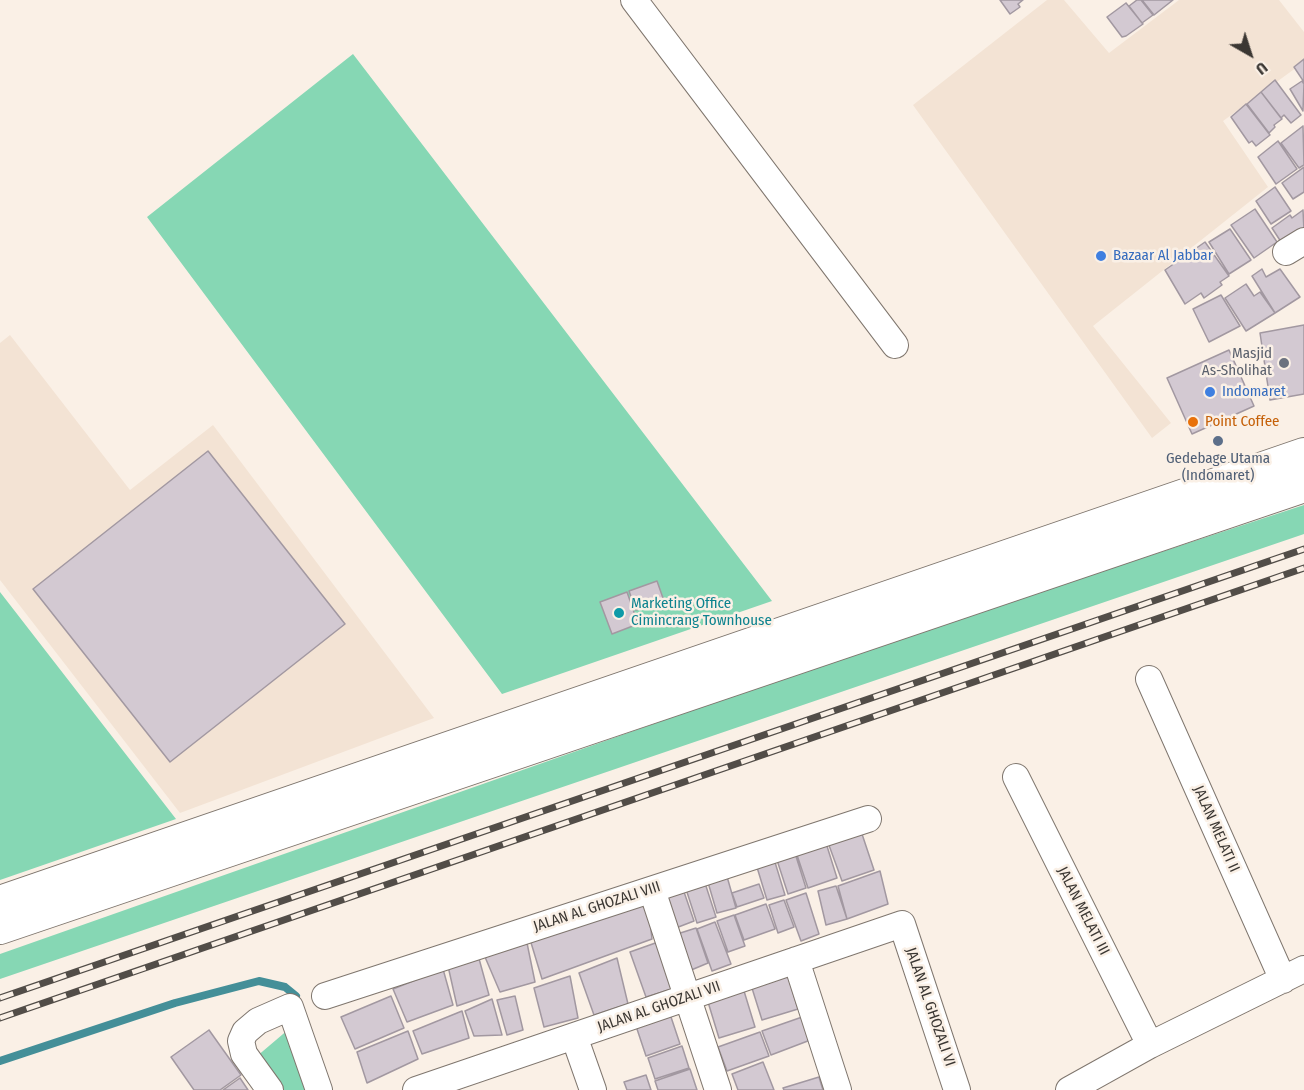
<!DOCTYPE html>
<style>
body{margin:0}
#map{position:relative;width:1304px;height:1090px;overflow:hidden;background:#faf0e6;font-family:"Fira Sans Condensed",sans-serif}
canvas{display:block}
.north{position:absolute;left:1220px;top:24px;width:60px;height:60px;-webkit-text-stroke:4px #faf0e6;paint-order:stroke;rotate:141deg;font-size:16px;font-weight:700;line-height:24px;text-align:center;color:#3b3733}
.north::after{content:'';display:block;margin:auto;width:21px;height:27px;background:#3b3733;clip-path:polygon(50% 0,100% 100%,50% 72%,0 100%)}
</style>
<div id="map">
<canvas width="1304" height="1090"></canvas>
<div class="north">U</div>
</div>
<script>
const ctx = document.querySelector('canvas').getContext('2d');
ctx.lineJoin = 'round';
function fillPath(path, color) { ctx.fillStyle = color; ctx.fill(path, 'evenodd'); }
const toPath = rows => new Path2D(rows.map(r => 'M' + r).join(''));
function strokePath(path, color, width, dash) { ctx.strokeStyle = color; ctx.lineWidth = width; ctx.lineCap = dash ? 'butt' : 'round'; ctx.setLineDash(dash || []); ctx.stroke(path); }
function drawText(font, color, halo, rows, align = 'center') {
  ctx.font = font + ' "Fira Sans Condensed",sans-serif'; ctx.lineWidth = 5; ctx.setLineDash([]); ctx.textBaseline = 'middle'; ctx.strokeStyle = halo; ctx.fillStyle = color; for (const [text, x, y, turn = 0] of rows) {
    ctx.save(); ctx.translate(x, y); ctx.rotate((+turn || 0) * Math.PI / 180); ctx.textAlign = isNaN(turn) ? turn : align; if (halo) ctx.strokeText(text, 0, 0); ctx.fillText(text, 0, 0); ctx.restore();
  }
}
fillPath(toPath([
 [1047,0,1064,0,1109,53,1179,0,1279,0,1304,32,1304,62,1223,121,1268,187,1093,326,1171,423,1152,438,913,105],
 [10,335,130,490,213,425,434,718,180,813,0,580,0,343]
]), '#f3e3d4');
fillPath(toPath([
 [353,54,772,601,502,694,147,217],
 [1304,505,1304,534,0,979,0,954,869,648],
 [0,592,176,819,0,880],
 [296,1023,316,1090,281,1090,256,1057]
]), '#86d7b4');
strokePath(toPath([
 [0,1061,175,1003,259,981,285,987,296,996]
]), '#448f98', 8);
const building = toPath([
 [1000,0,1023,0,1018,4,1020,7,1010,14,1000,0],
 [1137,0,1141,0,1153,15,1142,23,1129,6,1137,0],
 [1142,0,1173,0,1154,15,1142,0],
 [1126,3,1143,24,1126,36,1122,37,1107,17,1126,3],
 [1304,59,1304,82,1294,67,1304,59],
 [1275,80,1301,115,1291,123,1284,115,1281,118,1261,92,1275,80],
 [1302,81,1304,84,1303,111,1290,89,1302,81],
 [1261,92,1282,119,1274,125,1275,127,1269,133,1247,104,1261,92],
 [1246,104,1270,135,1256,146,1252,141,1249,143,1231,117,1246,104],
 [1303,126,1304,165,1299,168,1281,143,1303,126],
 [1278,141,1297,169,1276,184,1258,157,1278,141],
 [1304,167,1304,192,1293,199,1282,183,1304,167],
 [1275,187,1291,211,1271,224,1256,201,1275,187],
 [1255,209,1277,242,1254,258,1231,225,1255,209],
 [1303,210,1304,231,1283,245,1272,228,1290,215,1292,218,1303,210],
 [1230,229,1251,260,1229,274,1209,242,1230,229],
 [1205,242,1229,276,1220,282,1222,285,1204,298,1201,293,1185,304,1165,270,1205,242],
 [1262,269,1266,277,1280,269,1300,297,1275,313,1252,276,1262,269],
 [1246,284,1254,296,1260,292,1275,313,1246,331,1225,298,1246,284],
 [1221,295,1240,326,1209,342,1193,309,1221,295],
 [1304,325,1304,394,1270,400,1260,333,1304,325],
 [1229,350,1254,406,1192,434,1167,378,1229,350],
 [208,451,345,624,170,762,33,589,208,451],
 [657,581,664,601,636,610,629,591,657,581],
 [627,592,638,624,612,634,600,602,627,592],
 [859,825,874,870,842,881,826,837,859,825],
 [826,843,837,878,808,888,796,852,826,843],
 [794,850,806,888,788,894,776,857,794,850],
 [774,859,785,895,767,900,756,864,774,859],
 [880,871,888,904,847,919,838,886,880,871],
 [726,873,736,908,717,913,707,879,726,873],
 [704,880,716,917,697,923,685,886,704,880],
 [759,884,764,898,737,907,732,893,759,884],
 [836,886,847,919,826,925,818,891,836,886],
 [683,889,694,921,668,931,656,898,683,889],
 [806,893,819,934,801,941,786,900,806,893],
 [647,897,652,939,542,979,529,936,647,897],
 [784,900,794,927,778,933,769,905,784,900],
 [766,904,775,929,744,940,735,915,766,904],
 [734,915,745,946,728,952,717,921,734,915],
 [715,922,731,964,712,971,697,929,715,922],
 [696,928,708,963,684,973,671,936,696,928],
 [661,941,672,989,646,997,630,952,661,941],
 [527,943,535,982,500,992,485,957,527,943],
 [478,955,489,995,457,1006,448,966,478,955],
 [617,958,628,1004,594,1015,579,973,617,958],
 [443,969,453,1005,407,1022,393,989,443,969],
 [787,973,798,1009,762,1020,751,985,787,973],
 [570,976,578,1018,544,1027,534,988,570,976],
 [744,991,755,1027,719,1038,708,1002,744,991],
 [391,996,404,1028,355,1049,341,1017,391,996],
 [515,996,523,1030,507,1035,497,1000,515,996],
 [492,999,502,1035,474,1036,465,1011,492,999],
 [668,1008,680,1044,646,1056,634,1020,668,1008],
 [462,1011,469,1038,422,1054,413,1031,462,1011],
 [805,1016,813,1039,771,1055,762,1031,805,1016],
 [209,1030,241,1075,220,1090,194,1090,171,1057,209,1030],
 [408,1031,418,1059,367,1083,357,1052,408,1031],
 [760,1032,769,1056,727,1071,718,1047,760,1032],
 [682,1046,689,1068,655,1079,648,1058,682,1046],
 [763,1062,774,1090,738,1090,732,1074,763,1062],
 [690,1069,697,1090,658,1090,655,1081,690,1069],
 [646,1075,651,1090,627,1090,624,1082,646,1075],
 [819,1077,823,1090,784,1090,783,1088,819,1077],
 [240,1078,248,1090,223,1090,240,1078]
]);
fillPath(building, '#d3c9d2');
strokePath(building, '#a298a1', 1.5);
const minor = toPath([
 [634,0,895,345],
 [1286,252,1304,241],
 [1149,679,1283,980],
 [1016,777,1150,1045],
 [652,890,718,1090],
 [796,960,838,1090],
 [325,996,868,819],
 [574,1036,593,1090],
 [270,1090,244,1054,241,1041,245,1032,258,1021,290,1007,319,1090],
 [416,1090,902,924,957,1090],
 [1069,1090,1150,1045,1304,969]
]);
const tertiary = toPath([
 [0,902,1304,454],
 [0,928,1304,486]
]);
strokePath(minor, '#7f766e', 28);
strokePath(tertiary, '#7f766e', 34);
strokePath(minor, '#fff', 26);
strokePath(tertiary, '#fff', 32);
const rail = toPath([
 [0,998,1304,549],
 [0,1018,1304,568]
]);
strokePath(rail, '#524d48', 7);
strokePath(rail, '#faf0e6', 4.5, [14]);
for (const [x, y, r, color] of [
 [1101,256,6,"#3f7fe0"],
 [1284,363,6,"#6b7280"],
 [1210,392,6,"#3f7fe0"],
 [1193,422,6,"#e8710a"],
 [1218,441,6,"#5c6f8a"],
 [619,613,6,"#0f9aa8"]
]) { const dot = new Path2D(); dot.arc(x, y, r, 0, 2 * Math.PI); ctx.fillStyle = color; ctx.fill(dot); strokePath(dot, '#faf0e6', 2); }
drawText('15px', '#366cbe', '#faf0e6', [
 ["Bazaar Al Jabbar",1113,256],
 ["Indomaret",1222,392]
], 'left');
drawText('15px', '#5b616d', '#faf0e6', [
 ["Masjid",1272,354],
 ["As-Sholihat",1272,371]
], 'right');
drawText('15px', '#c56008', '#faf0e6', [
 ["Point Coffee",1205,422]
], 'left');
drawText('15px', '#4e5e75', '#faf0e6', [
 ["Gedebage Utama",1218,459],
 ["(Indomaret)",1218,476]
]);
drawText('15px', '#0d838f', '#faf0e6', [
 ["Marketing Office",631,604],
 ["Cimincrang Townhouse",631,621]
], 'left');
drawText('15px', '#3b3733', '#faf0e6', [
 ["JALAN MELATI II",1216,829,66],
 ["JALAN AL GHOZALI VIII",597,907,-18],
 ["JALAN MELATI III",1083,911,63],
 ["JALAN AL GHOZALI VII",659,1007,-19],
 ["JALAN AL GHOZALI VI",930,1007,71]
]);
</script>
